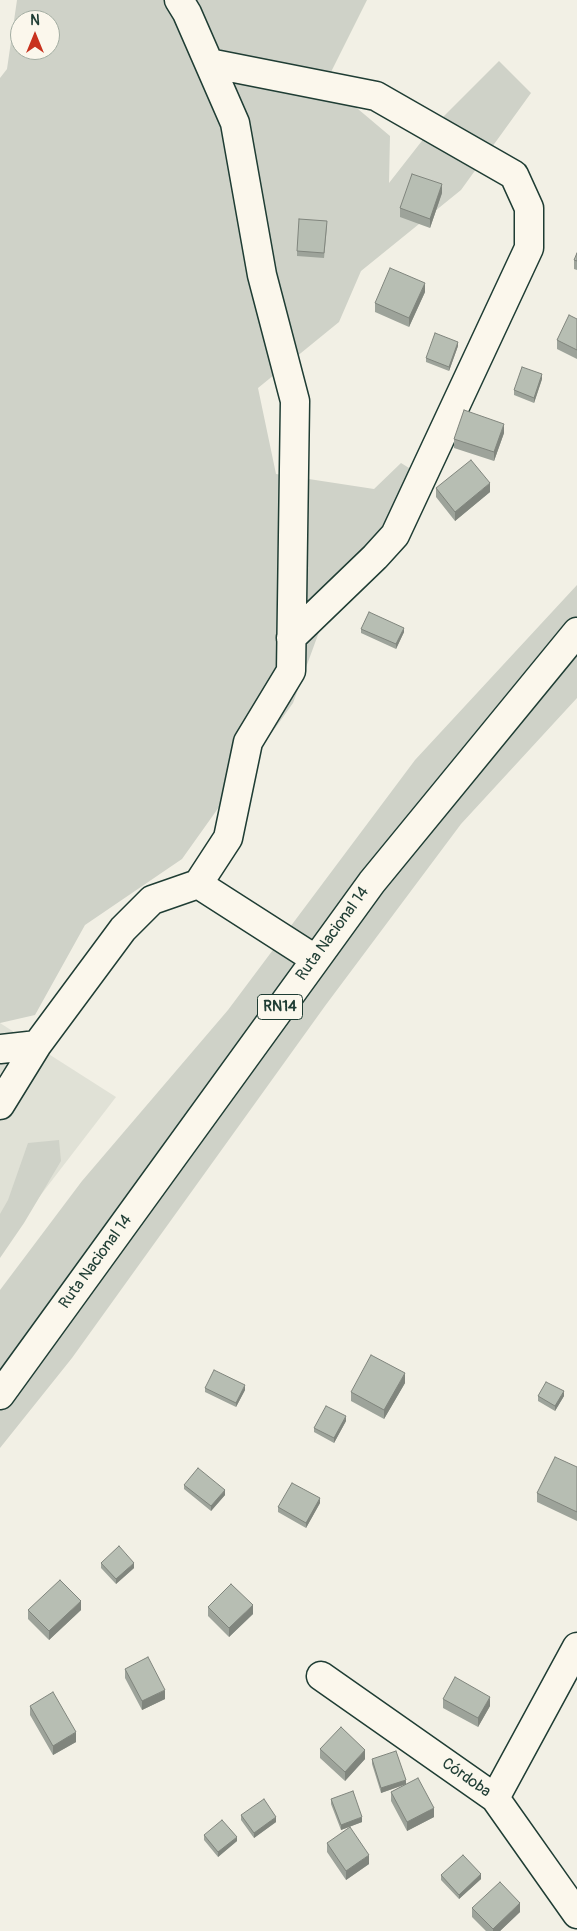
<!DOCTYPE html>
<meta charset="utf-8">
<style>
body{margin:0}
#map{position:relative;width:577px;height:1931px;overflow:hidden;background:#f2f0e5;font-family:Pangolin,sans-serif}
canvas{display:block}
.north{position:absolute;left:10px;top:10px;width:50px;height:50px;box-sizing:border-box;background:#fbf7ec;border:1px solid #a3ada2;border-radius:50%;rotate:0deg;font-size:14px;font-weight:700;line-height:20px;text-align:center;color:#1f3d34}
.north::after{content:'';display:block;margin:auto;width:18px;height:22px;background:#c8321e;clip-path:polygon(50% 0,100% 100%,50% 72%,0 100%)}
</style>
<div id="map">
<canvas width="577" height="1931"></canvas>
<div class="north">N</div>
</div>
<script>
const ctx = document.querySelector('canvas').getContext('2d');
ctx.lineJoin = 'round';
function fillPath(path, color) { ctx.fillStyle = color; ctx.fill(path, 'evenodd'); }
const toPath = rows => new Path2D(rows.map(r => 'M' + r).join(''));
function strokePath(path, color, width, dash) { ctx.strokeStyle = color; ctx.lineWidth = width; ctx.lineCap = dash ? 'butt' : 'round'; ctx.setLineDash(dash || []); ctx.stroke(path); }
function drawText(font, color, halo, rows, align = 'center') {
  ctx.font = font + ' Pangolin,sans-serif'; ctx.lineWidth = 4; ctx.setLineDash([]); ctx.textBaseline = 'middle'; ctx.strokeStyle = halo; ctx.fillStyle = color; for (const [text, x, y, turn = 0] of rows) {
    ctx.save(); ctx.translate(x, y); ctx.rotate((+turn || 0) * Math.PI / 180); ctx.textAlign = isNaN(turn) ? turn : align; if (halo) ctx.strokeText(text, 0, 0); ctx.fillText(text, 0, 0); ctx.restore();
  }
}
fillPath(toPath([
 [0,1023,116,1097,0,1248]
]), '#e0e1d6');
fillPath(toPath([
 [17,0,367,0,326,82,390,136,389,183,432,128,499,61,531,93,461,190,361,271,339,322,258,388,276,474,374,489,401,463,427,479,338,580,293,703,182,859,85,925,35,1015,0,1023,0,78,7,69],
 [20,20,50,20,50,50,20,50],
 [577,585,577,698,461,824,325,1006,72,1358,0,1448,0,1290,82,1181,228,1010,415,760],
 [59,1140,61,1161,24,1223,0,1258,0,1214,8,1200,28,1143]
]), '#cfd2c8');
const minor = toPath([
 [179,0,187,13,235,123,262,275,295,401,291,671,248,742,228,838,198,884,315,959],
 [209,63,376,96,514,175,529,208,529,248,395,535,375,557,291,638],
 [0,1049,37,1045,123,929,152,900,198,884],
 [0,1105,37,1045],
 [321,1676,495,1798,577,1914],
 [495,1798,577,1647]
]);
const highway = toPath([
 [0,1395,372,882,577,632]
]);
strokePath(minor, '#1f3d34', 31);
strokePath(highway, '#1f3d34', 31);
strokePath(minor, '#fbf7ec', 28);
strokePath(highway, '#fbf7ec', 28);
fillPath(toPath([
 [442,193,430,228,400,217,400,208],
 [327,226,324,258,297,256,297,251],
 [577,253,577,270,574,269,574,260],
 [425,292,409,327,375,312,375,303],
 [577,319,577,359,557,349,557,340],
 [458,346,449,371,426,362,426,358],
 [542,379,534,403,514,395,514,390],
 [504,433,494,461,454,448,454,439],
 [436,488,490,492,455,521,436,497],
 [361,629,404,632,396,649,361,633],
 [405,1383,384,1419,351,1401,351,1392],
 [205,1388,245,1390,236,1407,205,1392],
 [538,1396,564,1396,555,1411,538,1401],
 [346,1421,334,1443,314,1432,314,1428],
 [577,1467,577,1521,537,1502,537,1493],
 [184,1485,225,1495,211,1511,184,1489],
 [320,1503,306,1528,278,1512,278,1507],
 [101,1563,134,1568,116,1584,101,1568],
 [208,1607,253,1614,229,1637,208,1616],
 [28,1610,81,1610,49,1640,28,1619],
 [125,1669,165,1699,142,1710,125,1678],
 [443,1699,490,1706,478,1727,443,1708],
 [30,1706,76,1742,53,1755,30,1715],
 [320,1749,365,1759,345,1781,320,1758],
 [372,1759,406,1784,434,1817,407,1831,391,1801,391,1792,404,1785,381,1793,372,1764],
 [331,1799,362,1822,341,1830,331,1804],
 [241,1815,276,1822,254,1838,241,1820],
 [204,1835,237,1841,218,1857,204,1840],
 [327,1843,369,1864,346,1880,327,1852],
 [441,1875,481,1879,459,1899,441,1880],
 [472,1908,520,1912,500,1931,486,1931,472,1917]
]), '#9da39a');
fillPath(toPath([
 [442,184,442,193,430,228,430,219],
 [425,283,425,292,409,327,409,318],
 [458,342,458,346,449,371,449,367],
 [542,374,542,379,534,403,534,398],
 [504,424,504,433,494,461,494,452],
 [490,483,490,492,455,521,455,512],
 [404,628,404,632,396,649,396,644],
 [405,1373,405,1383,384,1419,384,1410],
 [245,1385,245,1390,236,1407,236,1403],
 [564,1391,564,1396,555,1411,555,1406],
 [346,1416,346,1421,334,1443,334,1438],
 [225,1490,225,1495,211,1511,211,1506],
 [320,1498,320,1503,306,1528,306,1523],
 [134,1563,134,1568,116,1584,116,1579],
 [81,1601,81,1610,49,1640,49,1631],
 [253,1605,253,1614,229,1637,229,1628],
 [165,1690,165,1699,142,1710,142,1701],
 [490,1697,490,1706,478,1727,478,1718],
 [76,1732,76,1742,53,1755,53,1746],
 [365,1750,365,1759,345,1781,345,1772],
 [406,1780,406,1784,381,1793,381,1788],
 [434,1808,434,1817,407,1831,407,1822],
 [276,1817,276,1822,254,1838,254,1833],
 [362,1817,362,1822,341,1830,341,1825],
 [237,1837,237,1841,218,1857,218,1852],
 [369,1855,369,1864,346,1880,346,1871],
 [481,1874,481,1879,459,1899,459,1895],
 [520,1903,520,1912,500,1931,493,1931,493,1929]
]), '#80857d');
const building = toPath([
 [412,174,442,184,430,219,400,208,412,174],
 [299,219,327,221,324,253,297,251,299,219],
 [577,253,577,261,574,260,577,253],
 [390,268,425,283,409,318,375,303,390,268],
 [569,315,577,319,577,350,557,340,569,315],
 [435,333,458,342,449,367,426,358,435,333],
 [522,367,542,374,534,398,514,390,522,367],
 [464,410,504,424,494,452,454,439,464,410],
 [471,460,490,483,455,512,436,488,471,460],
 [369,612,404,628,396,644,361,629,369,612],
 [371,1355,405,1373,384,1410,351,1392,371,1355],
 [214,1370,245,1385,236,1403,205,1388,214,1370],
 [546,1382,564,1391,555,1406,538,1396,546,1382],
 [326,1406,346,1416,334,1438,314,1428,326,1406],
 [555,1457,577,1467,577,1512,537,1493,555,1457],
 [198,1468,225,1490,211,1506,184,1485,198,1468],
 [292,1483,320,1498,306,1523,278,1507,292,1483],
 [119,1546,134,1563,116,1579,101,1563,119,1546],
 [60,1580,81,1601,49,1631,28,1610,60,1580],
 [231,1584,253,1605,229,1628,208,1607,231,1584],
 [148,1657,165,1690,142,1701,125,1669,148,1657],
 [455,1677,490,1697,478,1718,443,1699,455,1677],
 [53,1692,76,1732,53,1746,30,1706,53,1692],
 [341,1727,365,1750,345,1772,320,1749,341,1727],
 [396,1751,406,1780,381,1788,372,1759,396,1751],
 [418,1778,434,1808,407,1822,391,1792,418,1778],
 [353,1791,362,1817,341,1825,331,1799,353,1791],
 [264,1799,276,1817,254,1833,241,1815,264,1799],
 [222,1820,237,1837,218,1852,204,1835,222,1820],
 [350,1827,369,1855,346,1871,327,1843,350,1827],
 [463,1855,481,1874,459,1895,441,1875,463,1855],
 [500,1882,520,1903,493,1929,472,1908,500,1882]
]);
fillPath(building, '#b7beb3');
strokePath(building, '#80857d', 1);
for (const [x, y, w] of [
 [280,1007,45]
]) { const box = new Path2D(); box.roundRect(x - w / 2, y - 12.5, w, 25, 4); ctx.fillStyle = '#fbf7ec'; ctx.fill(box); strokePath(box, '#1f3d34', 1); }
drawText('bold 15px', '#1f3d34', null, [
 ["RN14",280,1007]
]);
drawText('16px', '#1f3d34', '#fbf7ec', [
 ["Ruta Nacional 14",333,934,-54],
 ["Ruta Nacional 14",96,1262,-54],
 ["Córdoba",466,1778,35]
]);
</script>
